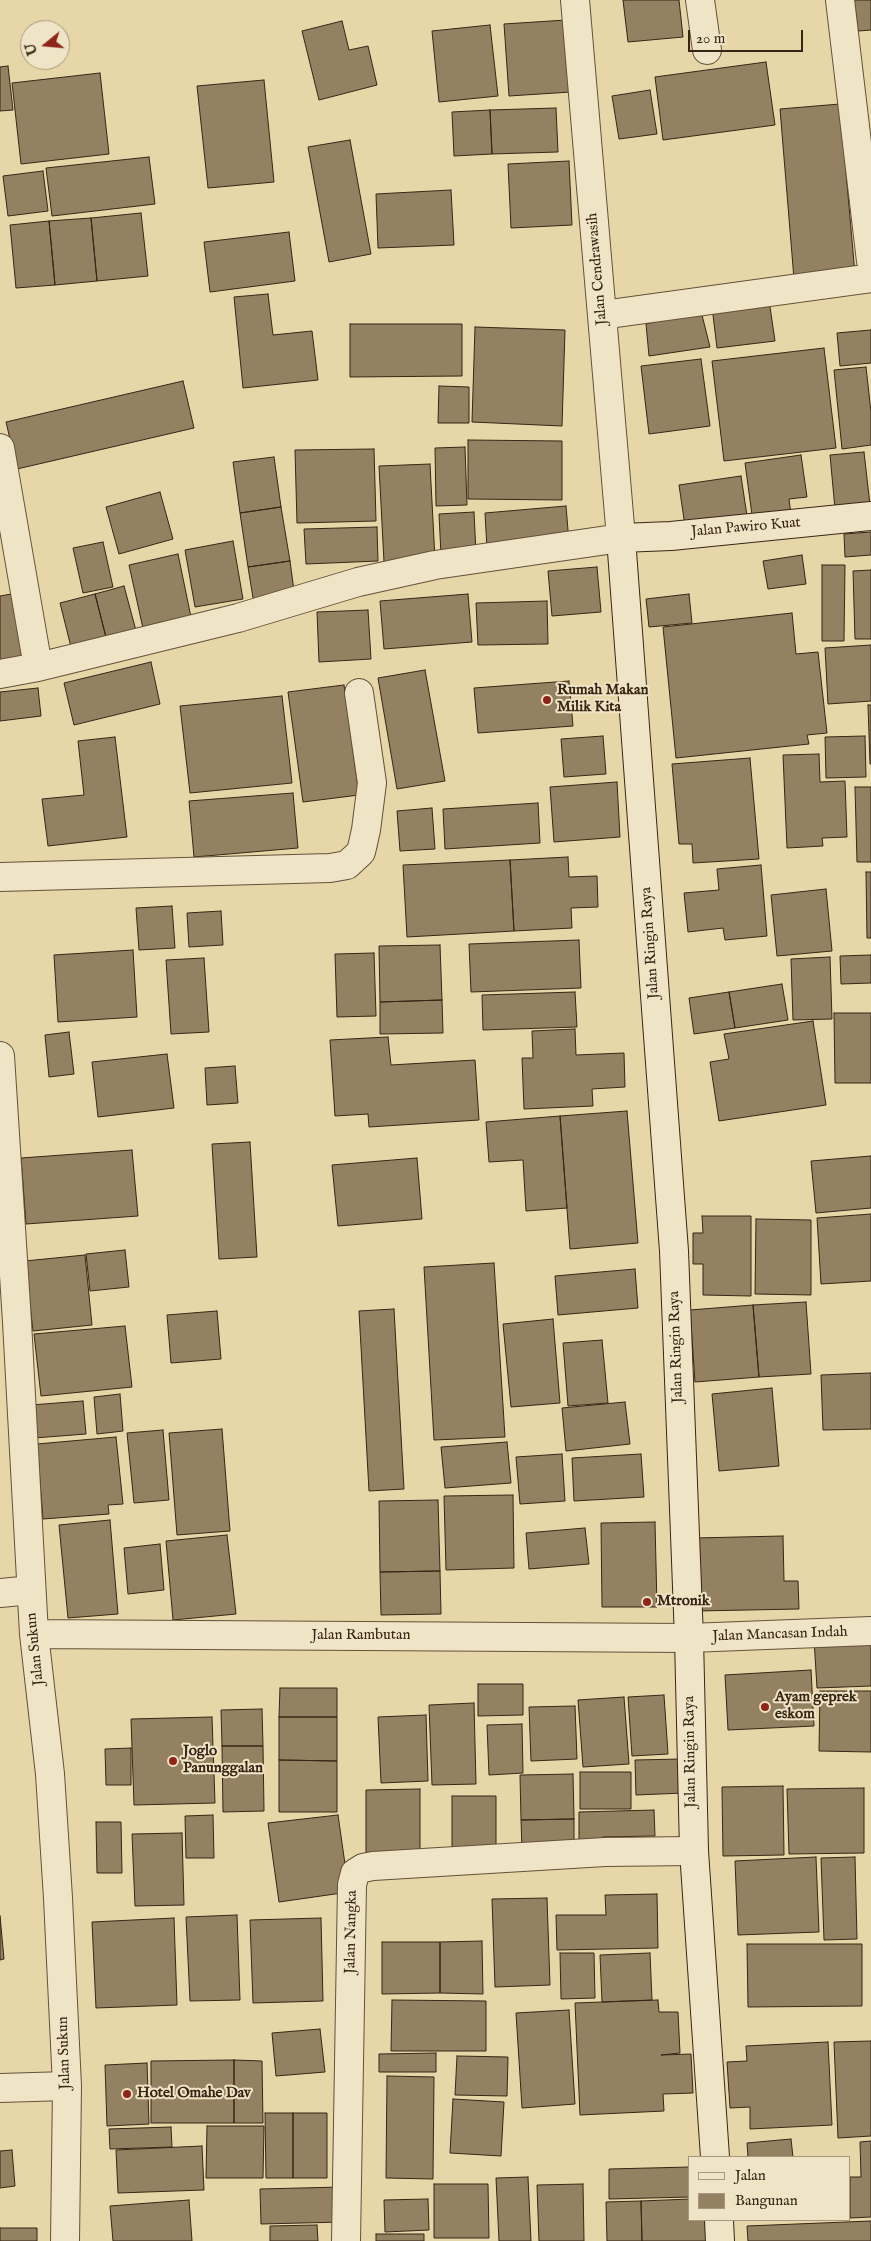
<!DOCTYPE html>
<style>
body{margin:0}
#map{position:relative;width:871px;height:2241px;overflow:hidden;background:#e7d6a7;font-family:"IM FELL English",serif}
canvas{display:block}
.legend{position:absolute;left:688px;top:2156px;width:162px;height:65px;box-sizing:border-box;background:#efe4c6;border:1px solid #a69880;margin:0;padding:6px 9px;list-style:none;font-size:15px;color:#392516}
.legend li{display:flex;align-items:center;gap:10px;height:25px}
.legend b{width:25px;border:1px solid #a69880}
.north{position:absolute;left:20px;top:20px;width:50px;height:50px;box-sizing:border-box;background:#efe4c6;border:1px solid #a69880;border-radius:50%;rotate:253deg;font-size:14px;font-weight:700;line-height:20px;text-align:center;color:#392516}
.north::after{content:'';display:block;margin:auto;width:18px;height:22px;background:#8f2418;clip-path:polygon(50% 0,100% 100%,50% 72%,0 100%)}
.scale{position:absolute;left:688px;top:30px;width:115px;height:22px;box-sizing:border-box;border:2px solid #392516;border-top:0;padding-left:6px;font-size:15px;line-height:18px;white-space:nowrap;color:#392516;-webkit-text-stroke:4px #efe4c6;paint-order:stroke}
</style>
<div id="map">
<canvas width="871" height="2241"></canvas>
<ul class="legend">
<li><b style="height:6px;background:#efe4c6"></b>Jalan</li>
<li><b style="height:14px;background:#938161"></b>Bangunan</li>
</ul>
<div class="north">U</div>
<div class="scale">20 m</div>
</div>
<script>
const ctx = document.querySelector('canvas').getContext('2d');
ctx.lineJoin = 'round';
function fillPath(path, color) { ctx.fillStyle = color; ctx.fill(path, 'evenodd'); }
const toPath = rows => new Path2D(rows.map(r => 'M' + r).join(''));
function strokePath(path, color, width, dash) { ctx.strokeStyle = color; ctx.lineWidth = width; ctx.lineCap = dash ? 'butt' : 'round'; ctx.setLineDash(dash || []); ctx.stroke(path); }
function drawText(font, color, halo, rows, align = 'center') {
  ctx.font = font + ' "IM FELL English",serif'; ctx.lineWidth = 4; ctx.setLineDash([]); ctx.textBaseline = 'middle'; ctx.strokeStyle = halo; ctx.fillStyle = color; for (const [text, x, y, turn = 0] of rows) {
    ctx.save(); ctx.translate(x, y); ctx.rotate((+turn || 0) * Math.PI / 180); ctx.textAlign = isNaN(turn) ? turn : align; if (halo) ctx.strokeText(text, 0, 0); ctx.fillText(text, 0, 0); ctx.restore();
  }
}
const building = toPath([
 [623,0,679,0,683,37,628,42,623,0],
 [854,0,871,0,871,30,858,31,854,0],
 [566,20,571,92,509,96,504,24,566,20],
 [342,21,349,50,368,46,377,85,319,100,302,31,342,21],
 [490,25,498,96,439,102,432,31,490,25],
 [766,62,775,125,663,140,655,77,766,62],
 [8,66,13,110,0,111,0,67,8,66],
 [100,73,109,154,21,164,12,83,100,73],
 [264,80,274,182,208,188,197,86,264,80],
 [650,90,657,134,619,139,612,96,650,90],
 [840,104,855,274,794,279,780,109,840,104],
 [556,108,558,152,492,154,490,110,556,108],
 [490,110,492,154,454,156,452,112,490,110],
 [350,140,371,254,329,262,308,147,350,140],
 [149,157,155,204,52,216,46,168,149,157],
 [569,161,572,225,511,228,508,164,569,161],
 [43,171,48,211,8,216,3,176,43,171],
 [451,190,454,245,378,248,376,194,451,190],
 [141,213,148,276,97,281,91,218,141,213],
 [91,218,97,281,55,285,49,221,91,218],
 [49,221,55,285,16,288,10,225,49,221],
 [289,232,295,281,210,292,204,242,289,232],
 [268,294,273,335,312,331,318,380,243,388,234,297,268,294],
 [769,300,775,341,717,348,712,307,769,300],
 [701,311,710,347,649,356,646,324,701,311],
 [350,324,462,324,462,376,350,377,350,324],
 [475,327,565,330,562,426,472,422,475,327],
 [871,330,871,363,840,366,837,333,871,330],
 [824,348,836,448,724,461,712,361,824,348],
 [701,359,710,426,649,434,641,366,701,359],
 [866,367,871,412,871,445,842,449,834,370,866,367],
 [183,381,194,428,17,469,6,422,183,381],
 [439,386,469,387,469,423,438,423,439,386],
 [468,440,562,441,562,500,468,499,468,440],
 [465,447,467,505,436,506,435,448,465,447],
 [374,449,376,521,297,523,295,450,374,449],
 [864,452,870,505,835,509,830,455,864,452],
 [801,455,807,497,789,499,791,515,752,515,745,463,801,455],
 [274,457,281,507,240,513,233,462,274,457],
 [430,464,435,559,384,562,379,466,430,464],
 [741,476,747,516,685,526,679,485,741,476],
 [160,492,173,539,119,554,106,507,160,492],
 [566,506,569,542,487,549,485,513,566,506],
 [281,507,290,561,248,567,240,513,281,507],
 [474,512,476,553,441,555,439,514,474,512],
 [377,527,378,561,306,564,304,529,377,527],
 [871,532,871,555,845,557,844,534,871,532],
 [233,541,243,599,195,607,185,550,233,541],
 [103,542,113,587,83,593,73,548,103,542],
 [178,554,192,622,144,633,129,565,178,554],
 [802,555,806,584,768,589,763,561,802,555],
 [290,561,295,598,254,604,248,567,290,561],
 [822,565,845,565,844,641,822,641,822,565],
 [597,567,601,612,552,616,548,571,597,567],
 [871,570,871,639,855,639,853,571,871,570],
 [124,586,138,638,108,645,95,594,124,586],
 [17,593,28,659,0,664,0,596,17,593],
 [95,594,108,645,73,655,60,603,95,594],
 [468,594,472,642,384,649,380,601,468,594],
 [689,594,692,623,649,627,646,599,689,594],
 [547,601,548,644,478,645,476,603,547,601],
 [368,610,371,659,319,662,317,612,368,610],
 [792,613,796,654,818,652,827,733,807,735,809,744,676,758,663,627,792,613],
 [871,645,871,701,828,704,825,648,871,645],
 [151,662,160,704,74,725,64,683,151,662],
 [425,670,445,781,397,789,378,678,425,670],
 [569,681,573,726,478,733,474,688,569,681],
 [344,685,359,795,303,802,288,692,344,685],
 [38,688,41,716,0,721,0,692,38,688],
 [282,696,292,783,190,793,180,706,282,696],
 [868,705,871,705,871,764,870,764,868,705],
 [603,736,606,774,564,777,561,739,603,736],
 [865,736,866,777,826,778,825,737,865,736],
 [115,737,127,837,48,846,42,799,84,795,78,741,115,737],
 [819,754,820,782,845,781,847,837,822,838,823,846,787,848,783,755,819,754],
 [750,758,759,859,693,863,692,844,679,844,672,764,750,758],
 [617,782,620,837,554,842,550,787,617,782],
 [855,787,871,787,871,862,857,862,855,787],
 [293,793,298,848,194,857,189,801,293,793],
 [538,803,540,843,445,849,443,809,538,803],
 [432,808,435,849,400,851,397,811,432,808],
 [568,857,569,877,597,876,598,907,571,908,572,928,514,931,510,860,568,857],
 [510,860,514,931,407,937,403,865,510,860],
 [761,865,767,936,725,940,723,928,688,932,684,893,719,890,717,869,761,865],
 [866,872,871,872,871,938,867,938,866,872],
 [826,889,832,951,777,956,771,895,826,889],
 [172,906,175,948,139,950,136,908,172,906],
 [221,911,223,945,189,947,187,913,221,911],
 [579,940,581,988,471,992,469,944,579,940],
 [440,945,442,1000,380,1002,379,946,440,945],
 [133,950,137,1017,58,1022,54,955,133,950],
 [374,953,376,1016,337,1017,335,954,374,953],
 [871,955,871,983,841,984,840,956,871,955],
 [830,957,832,1019,793,1020,791,959,830,957],
 [204,958,209,1032,171,1034,166,960,204,958],
 [782,984,788,1020,735,1028,729,992,782,984],
 [575,992,577,1027,483,1030,482,995,575,992],
 [729,992,735,1028,694,1034,689,998,729,992],
 [442,1000,443,1033,380,1034,380,1002,442,1000],
 [834,1013,871,1013,871,1083,835,1083,834,1013],
 [813,1021,826,1105,719,1121,710,1062,729,1059,724,1034,813,1021],
 [575,1029,576,1055,624,1053,625,1087,592,1089,593,1106,524,1109,522,1058,533,1058,532,1031,575,1029],
 [69,1032,74,1074,49,1077,45,1035,69,1032],
 [388,1037,391,1065,475,1060,479,1120,369,1127,368,1114,335,1116,330,1040,388,1037],
 [167,1054,174,1108,98,1117,92,1062,167,1054],
 [235,1066,238,1103,207,1105,205,1068,235,1066],
 [627,1111,638,1243,570,1249,560,1116,627,1111],
 [560,1116,567,1208,526,1211,523,1160,489,1162,486,1122,560,1116],
 [250,1142,257,1257,219,1259,212,1144,250,1142],
 [132,1150,138,1216,26,1224,21,1158,132,1150],
 [871,1156,871,1208,816,1213,811,1161,871,1156],
 [417,1158,422,1219,338,1226,332,1165,417,1158],
 [871,1214,871,1281,821,1284,817,1218,871,1214],
 [702,1216,751,1216,751,1296,703,1295,703,1264,693,1264,693,1233,703,1233,702,1216],
 [756,1219,811,1220,811,1295,755,1294,756,1219],
 [125,1250,129,1287,90,1291,86,1254,125,1250],
 [85,1255,92,1325,33,1331,25,1261,85,1255],
 [494,1263,505,1437,434,1440,424,1267,494,1263],
 [635,1269,638,1308,558,1315,555,1276,635,1269],
 [806,1302,811,1374,759,1377,753,1305,806,1302],
 [753,1305,759,1377,695,1382,690,1310,753,1305],
 [394,1309,404,1489,369,1491,359,1311,394,1309],
 [217,1311,221,1359,171,1363,167,1315,217,1311],
 [553,1319,560,1403,511,1407,503,1324,553,1319],
 [125,1326,132,1387,41,1396,34,1334,125,1326],
 [602,1340,608,1403,568,1406,563,1343,602,1340],
 [871,1373,871,1429,823,1430,821,1375,871,1373],
 [772,1388,779,1466,719,1471,712,1394,772,1388],
 [120,1394,123,1431,97,1434,94,1397,120,1394],
 [83,1401,86,1434,34,1438,31,1405,83,1401],
 [625,1402,630,1444,566,1451,562,1408,625,1402],
 [222,1429,230,1531,177,1535,169,1433,222,1429],
 [163,1430,169,1500,134,1503,127,1433,163,1430],
 [116,1437,123,1504,108,1505,109,1514,43,1519,37,1444,116,1437],
 [507,1442,511,1483,445,1488,441,1447,507,1442],
 [562,1454,565,1501,520,1504,516,1457,562,1454],
 [641,1454,644,1497,574,1501,572,1458,641,1454],
 [513,1495,514,1568,446,1570,444,1496,513,1495],
 [438,1500,440,1571,380,1572,379,1501,438,1500],
 [110,1520,118,1614,68,1618,59,1525,110,1520],
 [655,1522,657,1607,602,1607,601,1523,655,1522],
 [585,1528,589,1564,529,1569,526,1533,585,1528],
 [227,1535,236,1614,173,1620,166,1541,227,1535],
 [783,1536,784,1581,798,1581,799,1609,697,1611,695,1538,783,1536],
 [160,1544,164,1590,128,1594,124,1548,160,1544],
 [440,1571,441,1614,381,1615,380,1572,440,1571],
 [871,1637,871,1686,817,1688,814,1639,871,1637],
 [811,1670,814,1726,728,1730,725,1675,811,1670],
 [478,1684,523,1684,523,1715,478,1716,478,1684],
 [280,1688,337,1688,337,1717,279,1717,280,1688],
 [820,1691,871,1691,871,1752,819,1751,820,1691],
 [664,1695,668,1754,632,1756,628,1697,664,1695],
 [624,1697,629,1764,583,1767,578,1700,624,1697],
 [474,1703,476,1784,432,1785,429,1705,474,1703],
 [575,1706,577,1759,531,1761,529,1707,575,1706],
 [262,1709,263,1746,222,1746,221,1710,262,1709],
 [426,1715,428,1781,381,1783,378,1717,426,1715],
 [212,1717,215,1803,134,1805,131,1719,212,1717],
 [279,1717,337,1717,337,1761,279,1760,279,1717],
 [522,1724,523,1773,489,1775,487,1725,522,1724],
 [222,1746,263,1746,264,1811,223,1812,222,1746],
 [131,1748,131,1785,106,1785,105,1749,131,1748],
 [682,1759,684,1793,636,1795,635,1760,682,1759],
 [279,1760,337,1761,337,1812,279,1812,279,1760],
 [580,1772,631,1772,631,1809,580,1809,580,1772],
 [573,1774,574,1819,521,1820,520,1775,573,1774],
 [783,1786,784,1855,723,1856,722,1787,783,1786],
 [864,1788,864,1853,789,1854,787,1789,864,1788],
 [420,1789,420,1853,366,1854,366,1790,420,1789],
 [452,1796,496,1796,496,1857,452,1857,452,1796],
 [654,1810,655,1836,602,1837,602,1848,579,1848,579,1812,654,1810],
 [213,1815,214,1858,186,1858,185,1816,213,1815],
 [338,1815,349,1892,279,1902,268,1823,338,1815],
 [574,1819,574,1849,522,1850,521,1820,574,1819],
 [96,1822,121,1822,122,1873,97,1873,96,1822],
 [182,1833,184,1905,135,1906,132,1834,182,1833],
 [816,1857,819,1932,738,1935,735,1861,816,1857],
 [855,1857,857,1939,824,1940,821,1858,855,1857],
 [657,1894,658,1948,557,1950,556,1915,606,1915,605,1895,657,1894],
 [547,1898,550,1985,495,1987,492,1899,547,1898],
 [237,1915,240,2000,190,2001,186,1917,237,1915],
 [0,1916,4,1959,0,1960,0,1916],
 [174,1918,177,2005,96,2008,92,1922,174,1918],
 [321,1918,323,2001,253,2003,250,1920,321,1918],
 [482,1941,483,1994,440,1993,440,1942,482,1941],
 [382,1942,440,1942,440,1993,382,1994,382,1942],
 [747,1944,862,1944,862,2006,748,2007,747,1944],
 [560,1953,594,1953,595,1998,561,1999,560,1953],
 [650,1953,652,2000,602,2002,600,1955,650,1953],
 [392,2000,486,2001,486,2051,391,2051,392,2000],
 [658,2000,659,2012,678,2012,680,2053,661,2055,691,2054,693,2093,663,2094,664,2111,580,2115,575,2003,658,2000],
 [569,2010,575,2104,522,2108,516,2013,569,2010],
 [320,2029,325,2072,276,2076,272,2033,320,2029],
 [871,2041,871,2136,838,2138,834,2042,871,2041],
 [828,2042,832,2125,750,2129,750,2107,730,2108,727,2062,747,2061,746,2046,828,2042],
 [436,2053,436,2072,379,2072,379,2054,436,2053],
 [457,2056,508,2057,507,2096,455,2095,457,2056],
 [234,2060,262,2061,263,2123,234,2123,234,2060],
 [234,2060,234,2123,151,2123,151,2061,234,2060],
 [147,2063,149,2124,107,2126,105,2065,147,2063],
 [387,2076,434,2077,433,2179,386,2178,387,2076],
 [453,2099,504,2102,501,2156,450,2153,453,2099],
 [265,2113,293,2113,293,2178,266,2178,265,2113],
 [293,2113,327,2113,327,2178,293,2178,293,2113],
 [207,2126,264,2126,263,2178,206,2178,207,2126],
 [171,2127,172,2147,110,2149,109,2129,171,2127],
 [791,2139,793,2157,748,2157,747,2143,791,2139],
 [871,2141,871,2217,850,2218,850,2177,861,2177,860,2142,871,2141],
 [202,2146,204,2190,118,2193,116,2150,202,2146],
 [12,2150,15,2186,0,2188,0,2151,12,2150],
 [690,2167,690,2197,609,2199,609,2169,690,2167],
 [528,2177,531,2241,499,2241,496,2178,528,2177],
 [434,2184,488,2184,489,2238,434,2238,434,2184],
 [583,2184,584,2241,539,2241,537,2185,583,2184],
 [341,2187,343,2222,261,2224,260,2189,341,2187],
 [428,2199,429,2230,385,2232,384,2200,428,2199],
 [690,2199,690,2220,707,2220,708,2241,642,2241,641,2201,690,2199],
 [189,2200,192,2241,113,2241,110,2206,189,2200],
 [641,2201,642,2241,607,2241,606,2202,641,2201],
 [871,2221,871,2241,748,2241,747,2226,871,2221],
 [317,2225,318,2241,270,2241,270,2226,317,2225],
 [0,2228,37,2228,37,2241,0,2241,0,2228],
 [376,2234,424,2234,424,2241,376,2241,376,2234]
]);
fillPath(building, '#938161');
strokePath(building, '#392516', 1);
const minor = toPath([
 [700,0,707,50],
 [840,0,871,261],
 [602,315,871,278],
 [0,448,38,667],
 [0,674,38,667,238,618,358,582,435,565,621,538,575,0],
 [0,877,330,868,347,865,361,852,366,830,372,783,359,693],
 [0,1056,17,1322,34,1634,50,1774,58,1898,67,2086,65,2241],
 [0,1593,31,1590],
 [34,1634,689,1638,871,1631],
 [0,2088,67,2086],
 [346,2241,352,1885,355,1873,363,1868,373,1866,605,1852,694,1851]
]);
const secondary = toPath([
 [715,2157,694,1851,689,1638,674,1251,621,538,671,536,871,516],
 [719,2220,720,2241]
]);
strokePath(minor, '#64513a', 30);
strokePath(secondary, '#392516', 30);
strokePath(minor, '#efe4c6', 28);
strokePath(secondary, '#efe4c6', 28);
for (const [x, y, r, color] of [
 [547,700,5,"#8f2418"],
 [647,1602,5,"#8f2418"],
 [765,1707,5,"#8f2418"],
 [173,1761,5,"#8f2418"],
 [127,2094,5,"#8f2418"]
]) { const dot = new Path2D(); dot.arc(x, y, r, 0, 2 * Math.PI); ctx.fillStyle = color; ctx.fill(dot); strokePath(dot, '#efe4c6', 2); }
drawText('15px', '#392516', '#efe4c6', [
 ["Jalan Cendrawasih",598,269,-95],
 ["Jalan Pawiro Kuat",746,528,-5],
 ["Jalan Ringin Raya",651,943,-94],
 ["Jalan Ringin Raya",677,1347,-92],
 ["Jalan Mancasan Indah",780,1635,-2],
 ["Jalan Rambutan",361,1636],
 ["Jalan Sukun",36,1649,-96],
 ["Jalan Ringin Raya",691,1752,-91],
 ["Jalan Nangka",352,1932,-89],
 ["Jalan Sukun",65,2053,-92]
]);
drawText('bold 15px', '#392516', '#efe4c6', [
 ["Rumah Makan",557,691],
 ["Milik Kita",557,708],
 ["Mtronik",657,1602],
 ["Ayam geprek",775,1698],
 ["eskom",775,1715],
 ["Joglo",183,1752],
 ["Panunggalan",183,1769],
 ["Hotel Omahe Dav",137,2094]
], 'left');
</script>
